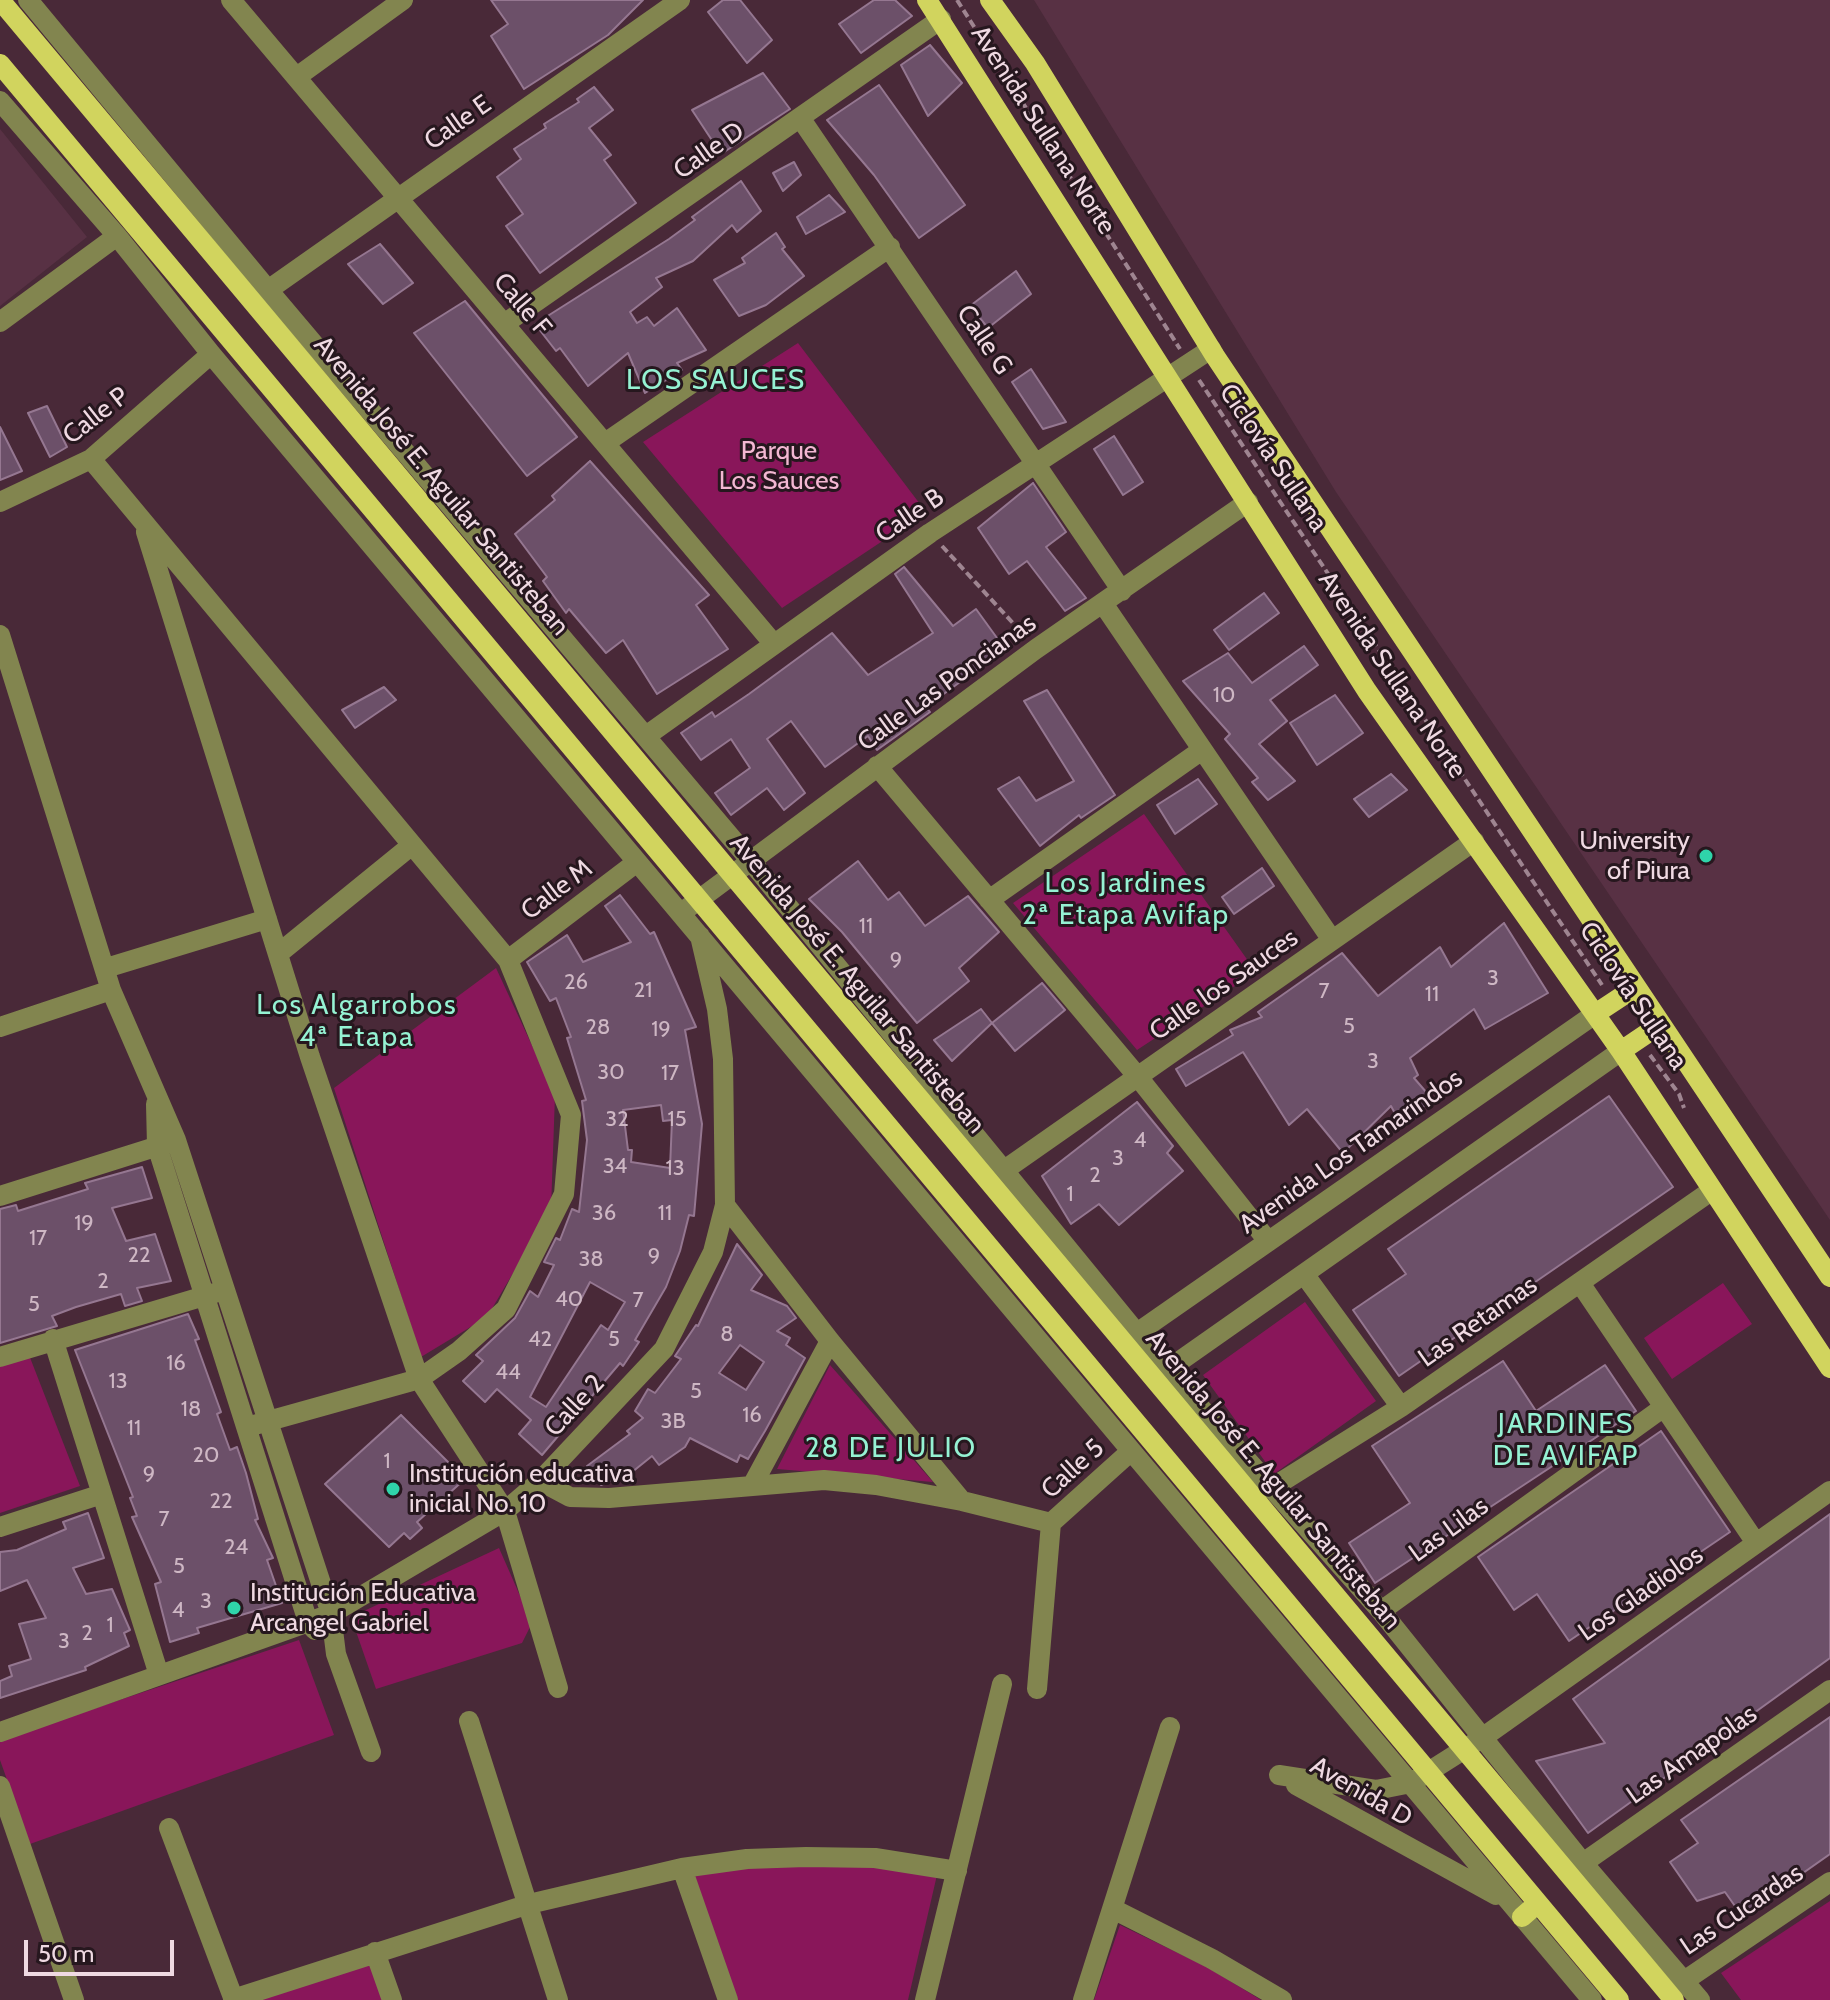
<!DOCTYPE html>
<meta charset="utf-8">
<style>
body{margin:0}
#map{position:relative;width:1830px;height:2000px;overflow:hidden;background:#492938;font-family:Cabin,sans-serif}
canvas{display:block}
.scale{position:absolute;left:24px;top:1940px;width:150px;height:36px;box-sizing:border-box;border:4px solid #efd9e2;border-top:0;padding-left:10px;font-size:24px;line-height:28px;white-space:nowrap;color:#efd9e2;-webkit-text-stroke:6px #26171e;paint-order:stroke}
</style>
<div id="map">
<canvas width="1830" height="2000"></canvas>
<div class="scale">50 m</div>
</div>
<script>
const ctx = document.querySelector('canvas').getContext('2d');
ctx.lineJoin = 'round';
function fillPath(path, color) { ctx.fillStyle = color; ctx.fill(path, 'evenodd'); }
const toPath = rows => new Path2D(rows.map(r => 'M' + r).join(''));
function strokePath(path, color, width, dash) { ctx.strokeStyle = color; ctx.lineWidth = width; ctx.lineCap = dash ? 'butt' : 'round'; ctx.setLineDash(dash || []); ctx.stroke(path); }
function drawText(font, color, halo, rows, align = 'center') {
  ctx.font = font + ' Cabin,sans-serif'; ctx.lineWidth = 6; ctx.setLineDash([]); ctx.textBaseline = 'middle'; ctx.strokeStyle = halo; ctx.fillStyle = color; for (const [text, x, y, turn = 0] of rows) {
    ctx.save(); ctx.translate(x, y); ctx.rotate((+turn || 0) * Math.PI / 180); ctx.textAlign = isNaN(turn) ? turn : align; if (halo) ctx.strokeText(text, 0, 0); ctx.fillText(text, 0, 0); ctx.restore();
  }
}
fillPath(toPath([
 [1034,0,1830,0,1830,1220,1336,492],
 [0,129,87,237,0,306]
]), '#583144');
fillPath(toPath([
 [798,343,926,512,782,608,643,442],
 [1144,814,1256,972,1137,1050,1013,903],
 [496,968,555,1095,551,1209,487,1317,421,1357,334,1088],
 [1723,1283,1752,1324,1672,1379,1644,1338],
 [1305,1302,1376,1401,1274,1474,1203,1375],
 [29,1355,80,1486,0,1513,0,1364],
 [830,1365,933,1482,777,1469],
 [499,1548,532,1623,522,1643,376,1689,351,1617],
 [299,1640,334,1735,30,1844,0,1760,0,1740],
 [750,1865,898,1866,937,1875,908,2000,738,2000,691,1874],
 [1830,1901,1830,2000,1741,2000,1721,1973],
 [1120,1925,1207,1967,1261,2000,1094,2000],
 [372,1958,386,2000,247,2000]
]), '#89165a');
const building = toPath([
 [491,0,643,0,608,35,524,89,491,36,508,24,491,0],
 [723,0,740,0,772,40,747,63,708,12,723,0],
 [874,0,895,0,912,16,861,53,839,24,874,0],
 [930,45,962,83,928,116,901,65,930,45],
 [763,73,790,109,721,154,692,110,763,73],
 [879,85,965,205,919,238,874,175,827,120,879,85],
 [594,87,613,110,589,128,611,155,604,160,636,203,540,273,506,226,523,214,497,177,521,159,514,149,546,128,544,124,579,102,577,99,594,87],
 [794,162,801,175,783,191,773,173,794,162],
 [741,181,761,211,737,232,732,225,693,261,656,278,662,287,630,312,637,323,647,317,654,326,677,308,706,350,677,363,682,370,645,393,628,353,588,386,560,348,556,351,535,324,669,239,695,220,692,217,741,181],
 [829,195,845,212,806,234,797,217,829,195],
 [776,233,785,247,782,249,804,276,766,305,739,316,714,280,745,263,742,258,776,233],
 [380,244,413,283,383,304,348,264,380,244],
 [1016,271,1031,294,988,328,970,306,1016,271],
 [465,301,577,437,527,476,414,333,465,301],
 [1031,369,1066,422,1043,429,1012,382,1031,369],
 [47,406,67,447,50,457,28,413,47,406],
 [0,427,22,471,0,480,0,427],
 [1114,436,1143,482,1123,495,1094,449,1114,436],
 [590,461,709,595,696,605,728,649,657,694,623,640,606,653,569,609,566,613,543,581,547,577,515,534,555,500,552,496,590,461],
 [1033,483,1066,532,1046,547,1086,598,1065,611,1027,561,1009,574,978,528,1033,483],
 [904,567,953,626,976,609,1005,649,926,707,930,712,877,750,868,736,825,767,791,721,767,739,805,793,784,810,767,788,731,815,715,793,750,768,731,739,701,760,681,733,712,712,715,717,749,694,832,633,868,675,933,633,895,574,904,567],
 [1264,593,1279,613,1229,650,1214,630,1264,593],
 [1304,646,1318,665,1270,700,1287,721,1259,744,1295,781,1268,800,1252,782,1258,778,1225,739,1230,734,1183,681,1228,653,1252,683,1304,646],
 [384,687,396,700,355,728,342,710,384,687],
 [1047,690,1115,795,1081,818,1079,815,1040,846,998,789,1019,777,1036,801,1074,781,1024,701,1047,690],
 [1335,695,1363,733,1317,765,1290,723,1335,695],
 [1391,774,1407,790,1369,817,1354,799,1391,774],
 [1198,779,1217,804,1175,834,1157,805,1198,779],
 [858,861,888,900,899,892,925,926,968,896,999,932,959,968,969,981,917,1023,842,932,809,899,858,861],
 [1262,868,1274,886,1234,914,1222,897,1262,868],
 [620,895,650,934,654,932,696,1027,685,1030,702,1124,694,1216,689,1215,680,1251,666,1287,635,1340,639,1342,623,1366,620,1363,542,1455,519,1434,531,1420,497,1389,485,1402,463,1381,483,1361,476,1355,515,1318,530,1291,538,1297,554,1265,544,1262,556,1238,560,1240,572,1209,579,1212,587,1140,582,1101,586,1100,567,1038,571,1037,556,998,550,1001,527,962,567,935,583,962,631,942,605,906,620,895],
 [661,1105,663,1121,672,1120,670,1168,631,1162,632,1150,628,1150,623,1110,661,1105],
 [590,1282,625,1302,608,1330,601,1325,546,1407,530,1397,590,1282],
 [1504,923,1548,993,1485,1029,1474,1009,1410,1058,1418,1075,1414,1078,1433,1100,1400,1123,1391,1106,1343,1153,1307,1109,1289,1125,1243,1052,1186,1086,1176,1069,1233,1035,1230,1030,1262,1017,1258,1012,1342,953,1378,996,1440,947,1451,967,1504,923],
 [1042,983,1065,1010,1015,1051,992,1023,1042,983],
 [981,1009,992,1023,952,1061,934,1040,981,1009],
 [1609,1096,1673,1187,1399,1376,1353,1310,1406,1274,1388,1249,1609,1096],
 [1137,1102,1173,1146,1167,1153,1183,1171,1119,1225,1099,1204,1071,1224,1042,1176,1137,1102],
 [142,1167,152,1198,112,1208,126,1241,155,1234,171,1281,137,1288,142,1301,125,1306,121,1294,76,1307,52,1316,57,1326,0,1343,0,1209,16,1205,18,1211,88,1189,85,1183,142,1167],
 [737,1244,762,1275,751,1290,787,1306,796,1318,777,1331,790,1338,786,1345,805,1358,765,1431,748,1459,740,1455,737,1462,690,1438,685,1447,659,1465,652,1456,626,1477,624,1474,601,1485,587,1466,630,1434,627,1431,643,1418,635,1411,648,1389,655,1393,681,1359,675,1356,696,1325,698,1326,737,1244],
 [740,1345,764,1362,746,1390,719,1373,740,1345],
 [188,1314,199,1339,195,1340,221,1412,217,1414,230,1450,237,1447,246,1473,258,1519,255,1520,273,1558,267,1560,282,1603,197,1628,199,1633,170,1642,155,1584,161,1582,132,1517,137,1516,130,1498,133,1497,75,1350,188,1314],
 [1503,1361,1536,1411,1605,1365,1636,1411,1375,1583,1349,1543,1410,1503,1372,1446,1503,1361],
 [401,1415,465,1479,417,1522,422,1528,410,1539,404,1533,389,1547,325,1484,401,1415],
 [1661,1431,1730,1532,1569,1641,1537,1594,1514,1610,1478,1557,1661,1431],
 [88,1513,104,1558,73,1568,86,1594,112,1589,130,1630,124,1633,129,1646,85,1667,86,1670,0,1698,0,1681,12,1676,9,1666,31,1659,19,1624,46,1618,27,1580,0,1591,0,1552,17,1550,66,1529,63,1522,88,1513],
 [1830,1514,1830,1658,1588,1833,1536,1761,1605,1743,1573,1699,1830,1514],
 [1830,1717,1830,1854,1742,1916,1725,1892,1697,1901,1670,1862,1698,1843,1681,1820,1830,1717]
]);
fillPath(building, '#6c5069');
strokePath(building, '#957791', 2);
strokePath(toPath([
 [957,0,1180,349],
 [1199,380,1602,985],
 [942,546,1023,634],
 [1650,1055,1679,1094,1684,1108]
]), '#9f8591', 4, [8, 4]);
strokePath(toPath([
 [28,0,268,290,750,860,1167,1370,1381,1611,1583,1863,1700,2000],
 [231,0,773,643],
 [298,76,403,0],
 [0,101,117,236,211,354,1592,2000],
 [801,119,1122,591],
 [268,290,680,0],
 [0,322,117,236],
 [504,324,941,19],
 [605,443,890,247],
 [91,459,508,960,571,1115,564,1194,506,1309,459,1351,419,1379,247,1427],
 [0,502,91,459,211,354],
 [146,532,310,1057,419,1379,505,1511,558,1688],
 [1104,605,1332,940],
 [0,635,111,990,176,1140,331,1614,336,1654,371,1752],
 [646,736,930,533,1211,349],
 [877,766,1138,1077,1268,1241],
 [989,900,1202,750],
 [685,910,1036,649,1248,502],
 [278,954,412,845],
 [508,960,637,862],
 [106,968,267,919],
 [0,1027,111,990],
 [156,1104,157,1146,308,1622,315,1630],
 [1003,1171,1474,841],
 [0,1196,168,1143],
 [725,1205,830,1341,962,1501],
 [1304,1274,1401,1407],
 [1580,1283,1756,1543],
 [1137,1333,1595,1014],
 [53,1339,159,1675],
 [0,1357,218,1292],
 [1167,1370,1621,1051],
 [540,1481,570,1497,609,1498,824,1480,876,1485,962,1501,1051,1523],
 [753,1484,830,1341],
 [1270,1489,1401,1407,1711,1191],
 [1051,1523,1130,1452],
 [0,1527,102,1494],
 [1381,1611,1664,1407],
 [1037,1689,1051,1523],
 [469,1721,558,2000],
 [0,1732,331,1614,505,1511,540,1481,664,1349,713,1252,725,1205,723,1059,717,1009,700,936],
 [1279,1775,1376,1790,1411,1783,1482,1738,1830,1491],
 [1296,1785,1496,1895],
 [0,1786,74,2000],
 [169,1828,234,2000],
 [1583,1863,1830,1690],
 [682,1868,728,2000],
 [1113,1909,1212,1959,1282,2000],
 [375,1952,392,2000],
 [1684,1981,1830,1882],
 [233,1999,529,1904,682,1868,747,1859,806,1857,875,1858,957,1871],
 [925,2000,1002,1684],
 [1083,2000,1170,1727]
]), '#82854f', 20);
strokePath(toPath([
 [0,0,1674,2000],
 [927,0,1367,691,1621,1051,1830,1368],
 [990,0,1035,63,1215,356,1830,1277],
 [0,64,1619,2000],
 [1595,1014,1636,987],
 [1621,1051,1661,1024],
 [1522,1917,1538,1903]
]), '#d1d45e', 20);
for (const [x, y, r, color] of [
 [1706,856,8,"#2fd4aa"],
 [393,1489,8,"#2fd4aa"],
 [234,1608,8,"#2fd4aa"]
]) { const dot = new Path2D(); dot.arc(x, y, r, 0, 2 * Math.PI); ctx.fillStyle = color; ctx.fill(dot); strokePath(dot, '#26171e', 3); }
drawText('22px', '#ceb7c4', null, [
 ["10",1224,696],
 ["11",866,927],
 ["9",896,961],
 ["3",1493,979],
 ["26",576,983],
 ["21",643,991],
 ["7",1324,992],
 ["11",1432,995],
 ["5",1349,1027],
 ["28",598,1028],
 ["19",661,1030],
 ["3",1373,1062],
 ["30",611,1073],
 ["17",670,1074],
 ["32",617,1120],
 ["15",677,1120],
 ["4",1140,1141],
 ["3",1118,1159],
 ["34",615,1167],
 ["13",675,1169],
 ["2",1095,1176],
 ["1",1070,1195],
 ["36",604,1214],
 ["11",665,1214],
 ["19",84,1224],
 ["17",38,1239],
 ["22",139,1256],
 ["9",654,1257],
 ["38",591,1260],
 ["2",103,1282],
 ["40",569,1300],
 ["7",638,1301],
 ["5",34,1305],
 ["8",727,1335],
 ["42",540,1340],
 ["5",614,1340],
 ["16",176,1364],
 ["44",508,1373],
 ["13",118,1382],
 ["5",696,1392],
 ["18",191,1410],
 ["16",752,1416],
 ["3B",673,1422],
 ["11",134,1429],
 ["20",206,1456],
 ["1",387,1462],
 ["9",149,1475],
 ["22",221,1502],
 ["7",164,1520],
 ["24",236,1548],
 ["5",179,1567],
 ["3",206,1602],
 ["4",178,1611],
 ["1",110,1626],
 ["2",87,1634],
 ["3",64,1642]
]);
drawText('26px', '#efd9e2', '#26171e', [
 ["Calle E",458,123,-35],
 ["Avenida Sullana Norte",1043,130,57],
 ["Calle D",709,151,-35],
 ["Calle F",522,305,50],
 ["Calle G",984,340,56],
 ["Calle P",96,416,-38],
 ["Ciclovía Sullana",1273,458,56],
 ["Avenida José E. Aguilar Santisteban",441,486,50],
 ["Calle B",910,516,-34],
 ["Avenida Sullana Norte",1392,675,56],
 ["Calle Las Poncianas",947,683,-36],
 ["Calle M",557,890,-37],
 ["Avenida José E. Aguilar Santisteban",857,984,50],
 ["Calle los Sauces",1224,985,-35],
 ["Ciclovía Sullana",1633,996,56],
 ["Avenida Los Tamarindos",1351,1152,-35],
 ["Las Retamas",1478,1322,-35],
 ["Calle 2",575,1406,-47],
 ["Calle 5",1073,1469,-42],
 ["Avenida José E. Aguilar Santisteban",1273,1480,50],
 ["Las Lilas",1449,1530,-36],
 ["Los Gladiolos",1641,1594,-35],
 ["Las Amapolas",1692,1755,-35],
 ["Avenida D",1361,1792,30],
 ["Las Cucardas",1742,1910,-34]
]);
drawText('26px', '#f3b7d2', '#26171e', [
 ["Parque",779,451],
 ["Los Sauces",779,481]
]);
drawText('26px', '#efd9e2', '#26171e', [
 ["University",1690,841,"right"],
 ["of Piura",1690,871,"right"],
 ["Institución educativa",409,1474],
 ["inicial No. 10",409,1504],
 ["Institución Educativa",250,1593],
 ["Arcangel Gabriel",250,1623]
], 'left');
ctx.letterSpacing = '2px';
drawText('28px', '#95f2d3', '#26171e', [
 ["LOS SAUCES",716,381],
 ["Los Jardines",1126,884],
 ["2ª Etapa Avifap",1126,916],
 ["Los Algarrobos",357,1006],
 ["4ª Etapa",357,1038],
 ["JARDINES",1566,1425],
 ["DE AVIFAP",1566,1457],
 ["28 DE JULIO",891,1449]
]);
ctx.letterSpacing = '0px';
</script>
